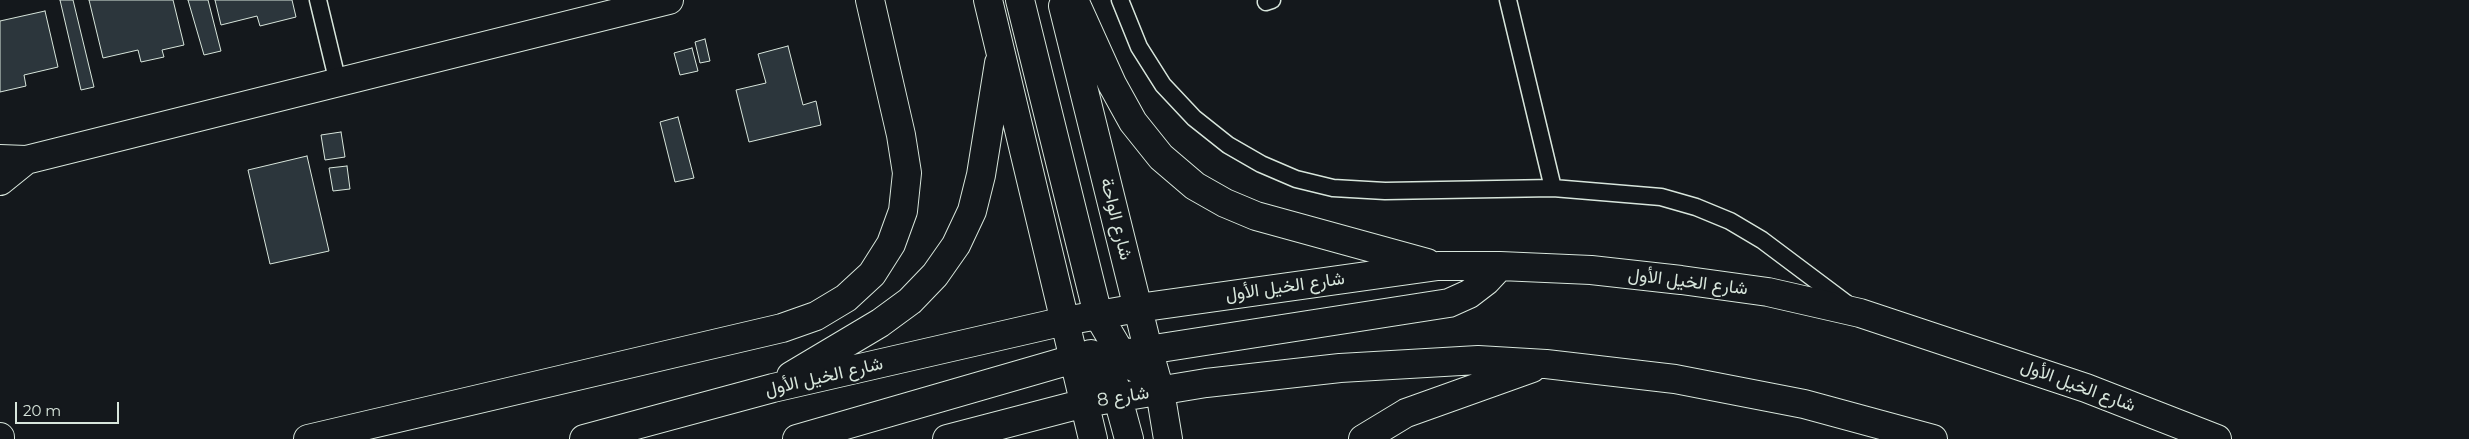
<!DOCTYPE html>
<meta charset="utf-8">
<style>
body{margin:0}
#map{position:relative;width:2469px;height:439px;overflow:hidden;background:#14181c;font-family:Montserrat,sans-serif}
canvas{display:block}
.scale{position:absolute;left:15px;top:402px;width:104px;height:22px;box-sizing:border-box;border:2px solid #d8e6dc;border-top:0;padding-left:6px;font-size:15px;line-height:18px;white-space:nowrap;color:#d8e6dc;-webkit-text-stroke:4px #14181c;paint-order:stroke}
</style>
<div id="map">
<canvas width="2469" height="439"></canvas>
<div class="scale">20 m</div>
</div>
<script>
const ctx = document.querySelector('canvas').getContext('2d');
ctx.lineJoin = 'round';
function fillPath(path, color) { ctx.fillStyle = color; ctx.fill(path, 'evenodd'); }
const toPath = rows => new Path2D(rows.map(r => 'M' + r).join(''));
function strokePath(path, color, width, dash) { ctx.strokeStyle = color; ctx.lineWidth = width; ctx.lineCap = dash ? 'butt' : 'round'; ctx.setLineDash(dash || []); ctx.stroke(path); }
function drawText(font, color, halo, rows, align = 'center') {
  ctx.font = font + ' Montserrat,Vazirmatn,sans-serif'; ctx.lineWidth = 4; ctx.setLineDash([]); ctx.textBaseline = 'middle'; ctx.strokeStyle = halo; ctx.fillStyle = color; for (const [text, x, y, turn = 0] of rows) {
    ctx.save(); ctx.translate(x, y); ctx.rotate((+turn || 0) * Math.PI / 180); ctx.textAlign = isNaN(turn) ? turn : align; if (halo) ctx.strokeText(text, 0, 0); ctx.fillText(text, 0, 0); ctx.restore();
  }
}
const building = toPath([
 [60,0,73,0,94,87,81,90,60,0],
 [89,0,173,0,184,45,162,50,164,57,141,62,138,50,103,58,89,0],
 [188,0,208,0,221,51,204,55,188,0],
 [215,0,292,0,296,17,260,26,257,16,221,25,215,0],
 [45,11,58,67,24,75,26,86,0,92,0,21,45,11],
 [705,39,710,61,700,63,695,42,705,39],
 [788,46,803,105,816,101,821,125,749,142,736,90,766,83,758,54,788,46],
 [692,48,698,71,680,75,674,53,692,48],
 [678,117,694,178,675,182,660,122,678,117],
 [341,132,345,157,325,160,321,135,341,132],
 [307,156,329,251,270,264,248,170,307,156],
 [347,166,350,189,333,191,329,168,347,166]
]);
fillPath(building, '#2c363c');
strokePath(building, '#d8e6dc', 1);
const lane = toPath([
 [318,0,338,83],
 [1120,0,1139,47,1163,85,1194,118,1228,145,1261,164,1296,179,1333,188,1385,191,1553,188,1661,197,1696,207,1730,221,1762,240,1850,306],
 [1508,0,1553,188],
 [1266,2,1272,0]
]);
const street = toPath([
 [0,159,26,160,669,0],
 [0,181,26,160],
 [0,437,0,439],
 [308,439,782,328,816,316,846,298,872,274,891,244,903,211,907,173,901,135,870,0]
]);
const secondary = toPath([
 [988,0,1093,439],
 [1020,0,1098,315,1117,347,1136,368],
 [1074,0,1112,84,1133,122,1161,157,1195,186,1225,203,1256,216,1427,263],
 [1063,6,1148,349,1160,391,1168,439],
 [791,376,880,323,910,301,935,275,956,245,972,211,981,175,999,63],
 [1113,380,1129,439],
 [1085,403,1087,390,1099,371,1122,354,1449,303,1469,294,1486,281,1500,266],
 [584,439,773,388,1065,321,1138,308,1438,266,1500,266,1591,270,1681,280,1768,292,1860,313,2086,388,2217,439],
 [797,439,1091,354],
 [947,439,1085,403,1206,383,1340,368,1478,360,1546,364,1675,379,1804,404,1933,439],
 [1363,439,1406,413,1532,368]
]);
strokePath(lane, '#d8e6dc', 19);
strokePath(street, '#d8e6dc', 30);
strokePath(secondary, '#d8e6dc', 30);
strokePath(lane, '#14181c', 16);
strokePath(street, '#14181c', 28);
strokePath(secondary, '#14181c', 28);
drawText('18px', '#d8e6dc', '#14181c', [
 ["شارع الواحة",1116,219,76],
 ["شارع الخيل الأول",1688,282,7],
 ["شارع الخيل الأول",1285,287,-8],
 ["شارع الخيل الأول",824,377,-13],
 ["شارع الخيل الأول",2078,386,20],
 ["شارع 8",1123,397,-9]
]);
</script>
